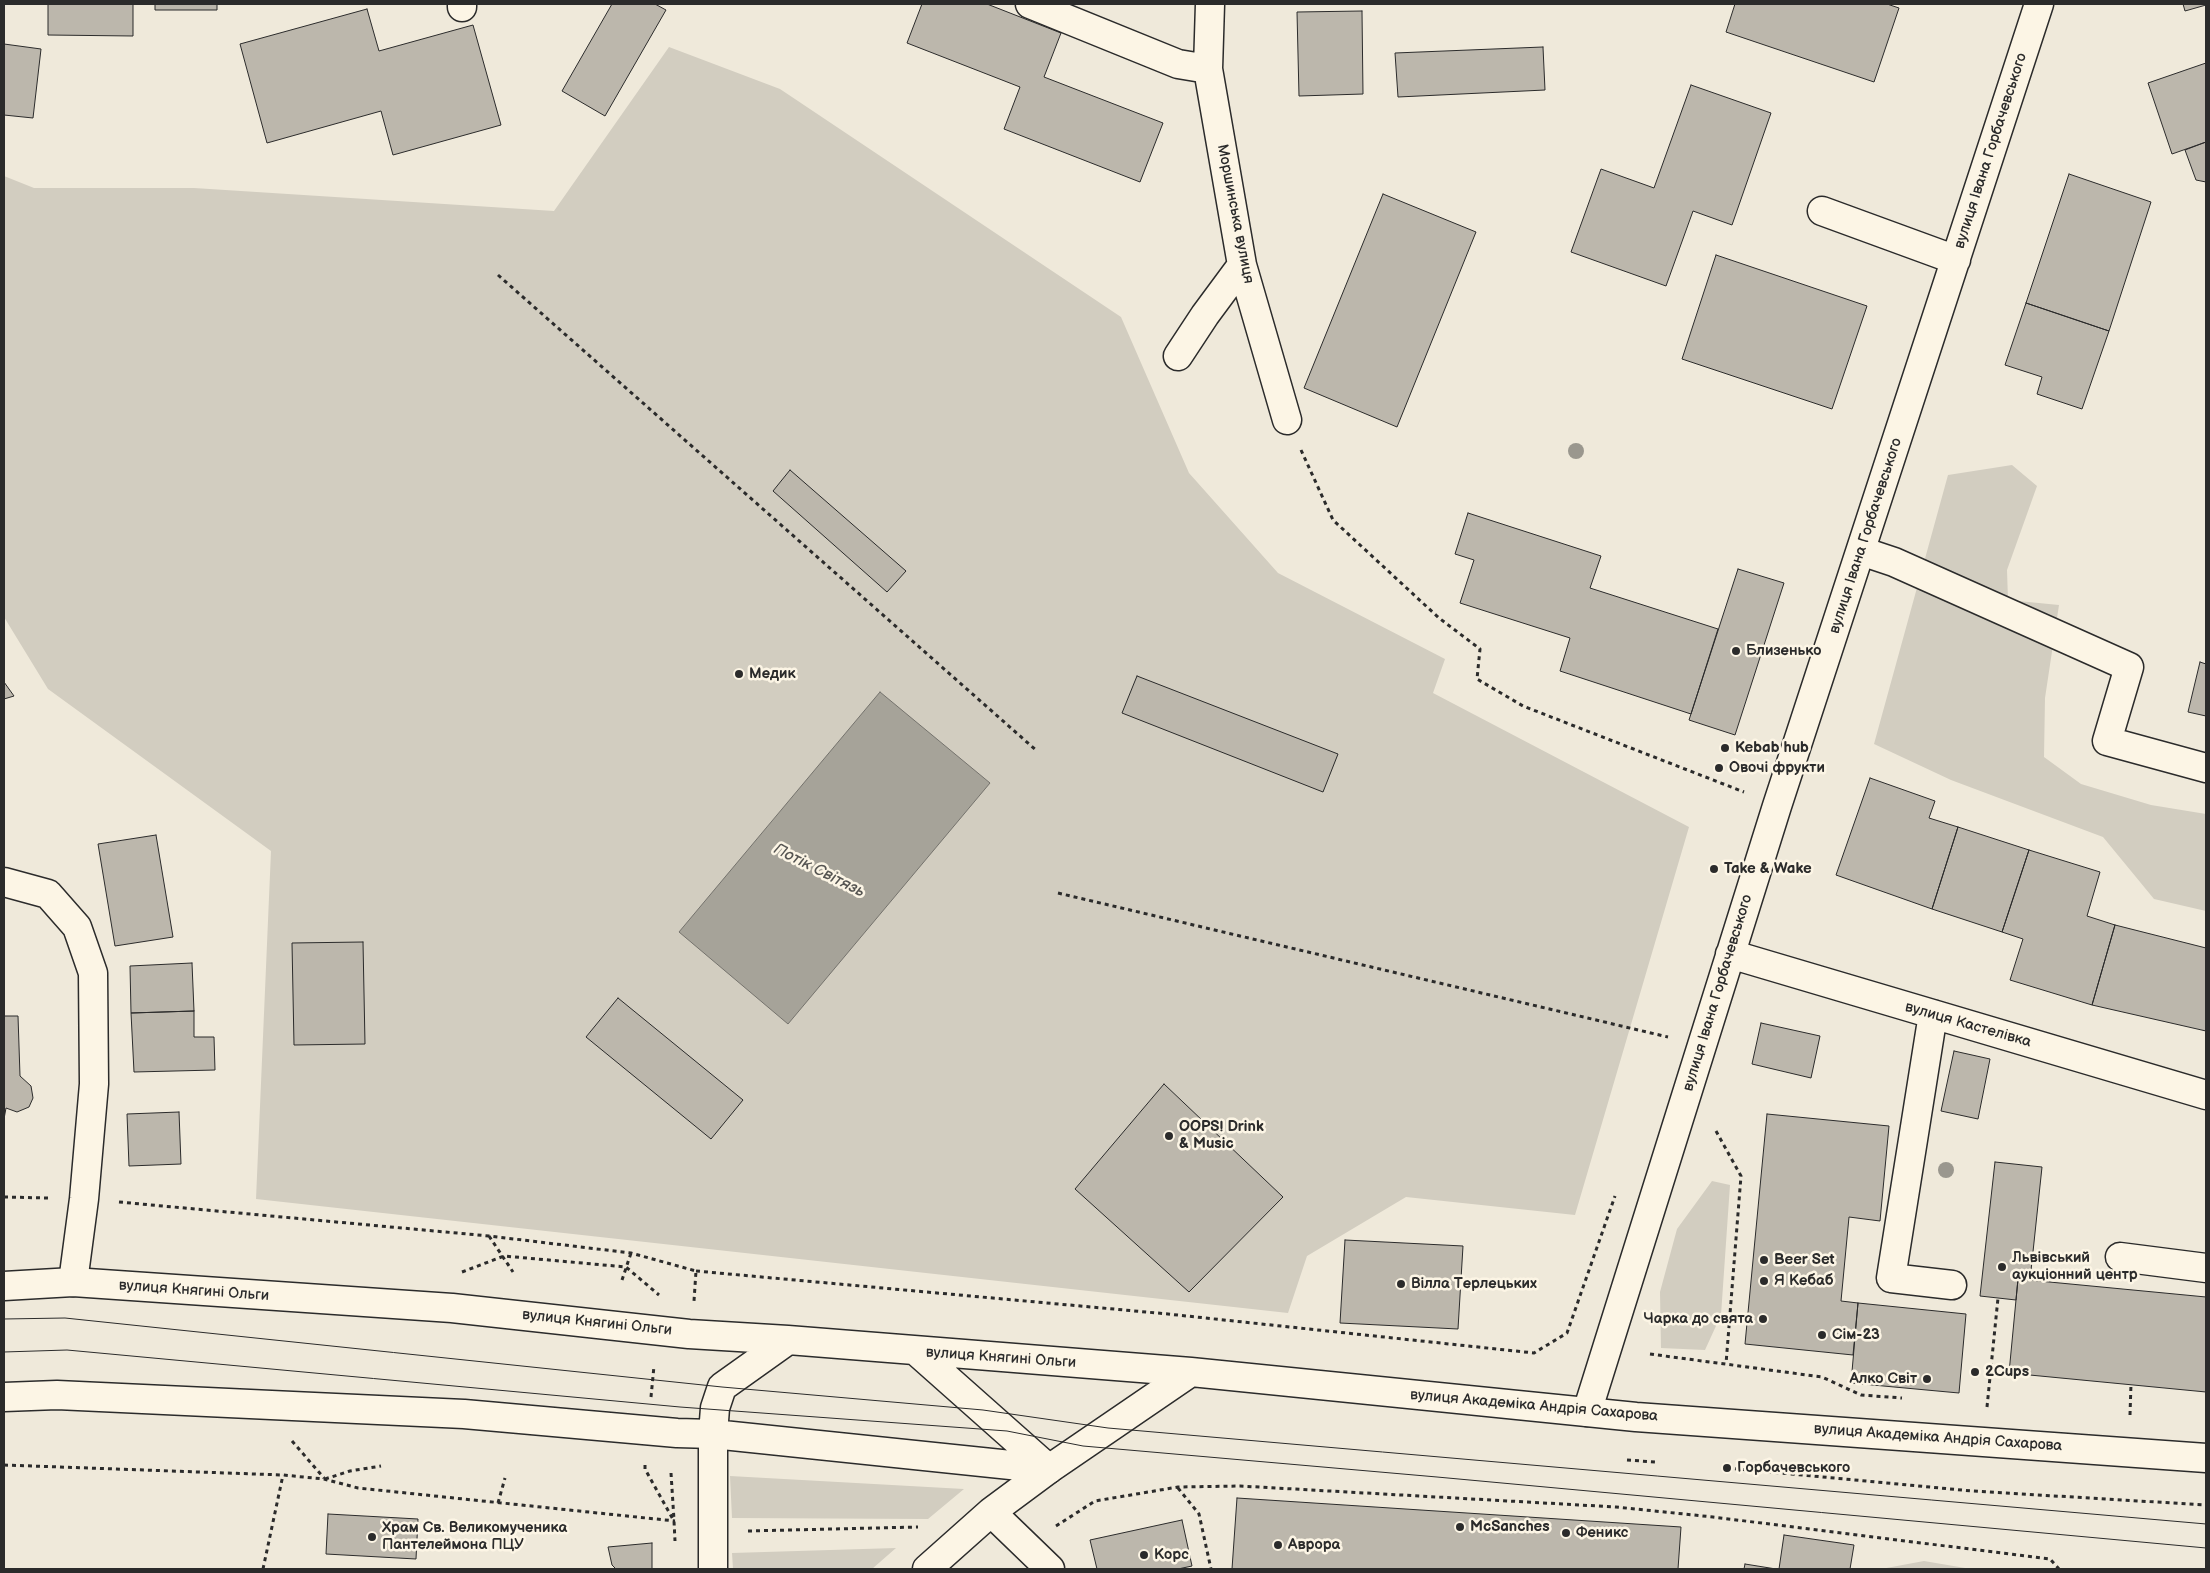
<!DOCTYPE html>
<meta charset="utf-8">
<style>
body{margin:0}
#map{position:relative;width:2210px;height:1573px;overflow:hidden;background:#efe9da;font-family:"Balsamiq Sans",sans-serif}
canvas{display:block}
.frame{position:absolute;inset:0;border:5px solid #2b2b2b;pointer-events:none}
</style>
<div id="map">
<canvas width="2210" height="1573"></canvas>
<div class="frame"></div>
</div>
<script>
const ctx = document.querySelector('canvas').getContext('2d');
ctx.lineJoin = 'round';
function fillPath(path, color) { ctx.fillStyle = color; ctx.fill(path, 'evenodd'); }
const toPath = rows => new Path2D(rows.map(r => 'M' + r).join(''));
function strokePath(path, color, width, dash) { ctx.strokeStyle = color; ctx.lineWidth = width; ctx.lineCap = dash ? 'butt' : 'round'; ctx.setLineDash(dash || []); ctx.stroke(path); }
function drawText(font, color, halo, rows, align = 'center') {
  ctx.font = font + ' "Balsamiq Sans",sans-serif'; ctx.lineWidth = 5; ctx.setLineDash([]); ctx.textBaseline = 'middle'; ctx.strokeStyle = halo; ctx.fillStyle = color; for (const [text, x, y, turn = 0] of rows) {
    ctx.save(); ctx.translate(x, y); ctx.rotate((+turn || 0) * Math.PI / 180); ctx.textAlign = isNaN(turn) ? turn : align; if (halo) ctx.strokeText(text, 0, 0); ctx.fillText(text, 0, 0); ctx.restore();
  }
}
fillPath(toPath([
 [669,47,780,89,1121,317,1189,473,1278,573,1445,659,1433,693,1689,827,1575,1215,1406,1197,1307,1256,1288,1313,256,1199,271,851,48,689,4,617,4,176,34,188,194,188,554,211],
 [2012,465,2037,486,2007,570,2008,600,2059,605,2045,698,2044,757,2081,784,2151,805,2206,814,2206,911,2154,899,2103,837,1951,780,1874,744,1948,475],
 [1712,1181,1730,1185,1721,1315,1705,1350,1661,1348,1660,1292,1677,1229],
 [730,1476,964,1489,928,1519,732,1518],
 [896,1548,872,1569,733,1569,732,1553],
 [1924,1561,1971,1569,1980,1569,1881,1569]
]), '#d2cdc0');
const water = toPath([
 [880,692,990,783,788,1024,679,932,880,692]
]);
fillPath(water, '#a6a399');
strokePath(water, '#75736d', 1);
const building = toPath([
 [48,4,133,4,133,36,48,35,48,4],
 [155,4,217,4,217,10,155,10,155,4],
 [612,4,655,4,666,10,605,116,562,91,612,4],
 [922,4,987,4,1061,33,1044,77,1163,123,1140,182,1004,129,1020,87,907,43,922,4],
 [1735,4,1887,4,1899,8,1874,82,1726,32,1735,4],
 [2183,4,2206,4,2206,5,2185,11,2183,4],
 [367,9,379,51,473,25,501,125,393,155,381,111,267,143,240,44,367,9],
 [1362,11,1363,94,1299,96,1297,12,1362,11],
 [4,44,41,49,33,118,4,115,4,44],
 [1543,47,1545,90,1398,97,1395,53,1543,47],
 [2206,63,2206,142,2172,154,2148,83,2206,63],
 [1691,85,1771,113,1732,225,1693,211,1666,286,1571,252,1601,169,1654,188,1691,85],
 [2206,142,2206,182,2196,180,2185,150,2206,142],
 [2069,174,2151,202,2109,331,2026,303,2069,174],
 [1383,194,1476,232,1397,427,1304,388,1383,194],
 [1716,255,1867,306,1832,409,1682,359,1716,255],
 [2026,303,2109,331,2082,409,2037,394,2042,377,2005,365,2026,303],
 [790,470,906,571,887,592,773,491,790,470],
 [1468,513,1601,556,1590,588,1718,629,1691,714,1560,671,1570,638,1460,603,1474,560,1455,554,1468,513],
 [1738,569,1784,583,1735,735,1689,720,1738,569],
 [2200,662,2206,664,2206,716,2188,712,2200,662],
 [1137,676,1338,754,1323,792,1122,713,1137,676],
 [4,682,14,696,4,699,4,682],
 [1870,778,1935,801,1929,818,1958,827,1932,909,1836,875,1870,778],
 [1958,827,2029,850,2002,932,1932,909,1958,827],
 [156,835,173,937,115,946,98,844,156,835],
 [2029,850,2100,872,2087,916,2115,925,2092,1005,2010,980,2023,939,2002,932,2029,850],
 [2115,925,2206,948,2206,1031,2092,1005,2115,925],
 [363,942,365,1044,294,1045,292,943,363,942],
 [192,963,194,1011,131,1013,130,966,192,963],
 [618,998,743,1100,711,1139,586,1037,618,998],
 [194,1011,194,1037,214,1037,215,1070,134,1072,131,1013,194,1011],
 [4,1016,18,1016,20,1076,31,1086,33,1098,29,1107,17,1112,6,1108,4,1119,4,1016],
 [1761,1023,1820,1036,1811,1078,1752,1064,1761,1023],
 [1954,1051,1990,1059,1978,1119,1941,1111,1954,1051],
 [1164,1084,1283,1197,1189,1292,1075,1189,1164,1084],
 [179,1112,181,1164,129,1166,127,1114,179,1112],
 [1767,1114,1889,1126,1880,1221,1849,1217,1841,1301,1858,1303,1853,1355,1745,1344,1767,1114],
 [1995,1162,2042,1167,2030,1280,2018,1279,2016,1300,1980,1296,1995,1162],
 [1345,1240,1463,1246,1458,1329,1340,1323,1345,1240],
 [2018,1279,2206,1297,2206,1392,2009,1373,2018,1279],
 [1858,1303,1966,1314,1959,1393,1851,1383,1858,1303],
 [1237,1498,1681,1527,1678,1569,1232,1569,1237,1498],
 [328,1514,418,1519,416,1559,326,1554,328,1514],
 [1182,1520,1192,1566,1178,1569,1097,1569,1090,1540,1182,1520],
 [1784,1535,1854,1545,1850,1569,1779,1569,1784,1535],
 [652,1543,652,1569,616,1569,612,1565,608,1547,652,1543],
 [1745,1564,1776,1569,1744,1569,1745,1564]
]);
fillPath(building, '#bcb7ac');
strokePath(building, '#2b2b2b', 1);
const minor = toPath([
 [462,4,462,7],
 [1030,4,1178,64,1208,69],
 [1210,4,1208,69,1242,265,1287,420],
 [1822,211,1956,260],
 [1178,356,1205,315,1242,265],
 [1861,551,1894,562,2129,667,2107,741,2206,768],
 [4,882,48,894,77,927,93,973,94,1084,84,1199,73,1282],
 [1730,954,2206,1095],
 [1933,1014,1891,1278,1952,1285],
 [2120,1257,2206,1268],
 [1587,1412,1777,806,2039,4],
 [713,1434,713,1569],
 [991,1512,1050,1569],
 [927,1569,991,1512,1049,1469]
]);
const major = toPath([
 [4,1286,73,1282,452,1308,689,1334,788,1340,1191,1372,1636,1417,2206,1458],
 [916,1351,1049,1469],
 [4,1397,57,1395,464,1414,677,1433,713,1434,1049,1469],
 [713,1434,715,1408,722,1387,788,1340],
 [1049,1469,1191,1372]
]);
strokePath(minor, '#2b2b2b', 31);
strokePath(major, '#2b2b2b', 31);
strokePath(toPath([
 [498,275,1037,751],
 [1301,450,1333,520,1439,618,1480,649,1477,679,1523,706,1744,792],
 [1058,893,1668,1037],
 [1716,1131,1741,1176,1726,1364],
 [4,1197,48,1198],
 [119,1202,489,1236,631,1253,696,1271,694,1301],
 [489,1236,513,1272],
 [696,1271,1168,1314,1534,1353,1567,1333,1615,1196],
 [462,1272,504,1256,626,1267,659,1295],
 [622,1280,631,1253],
 [1650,1354,1822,1377,1861,1395,1902,1398],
 [651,1397,654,1366],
 [1987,1407,1998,1298],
 [2130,1415,2131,1384],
 [292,1441,324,1478],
 [1627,1460,1655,1462],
 [4,1465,283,1475,324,1479,358,1488,675,1521],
 [645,1465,645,1469,674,1521,675,1541],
 [1727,1468,1972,1491,2206,1505],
 [671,1473,674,1520],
 [325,1479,350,1471,381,1466],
 [1178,1488,1199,1514,1211,1569],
 [498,1503,505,1478],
 [1056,1526,1095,1501,1178,1487,1240,1486,1616,1507,1713,1517,2050,1559,2059,1569],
 [748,1531,918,1527],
 [263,1569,283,1475]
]), '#2b2b2b', 3, [4, 4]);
strokePath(minor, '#fcf5e5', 28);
strokePath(major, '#fcf5e5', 28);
strokePath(toPath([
 [4,1319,65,1318,722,1387,983,1410,1108,1428,2206,1524],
 [4,1352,67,1350,680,1407,1007,1431,1083,1446,1437,1477,2206,1548]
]), '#2b2b2b', 1);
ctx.fillStyle = '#9a978e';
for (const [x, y] of [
 [1576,451],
 [1946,1170]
]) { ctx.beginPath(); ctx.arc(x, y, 8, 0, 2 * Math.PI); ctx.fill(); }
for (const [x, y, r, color] of [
 [1736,651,5,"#2b2b2b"],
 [739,674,5,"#2b2b2b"],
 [1725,748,5,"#2b2b2b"],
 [1719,768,5,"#2b2b2b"],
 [1714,869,5,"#2b2b2b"],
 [1169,1136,5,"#2b2b2b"],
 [1764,1260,5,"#2b2b2b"],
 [2002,1267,5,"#2b2b2b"],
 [1764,1281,5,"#2b2b2b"],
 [1401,1284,5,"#2b2b2b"],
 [1763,1319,5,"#2b2b2b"],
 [1822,1335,5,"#2b2b2b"],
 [1975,1372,5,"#2b2b2b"],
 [1927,1379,5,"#2b2b2b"],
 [1727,1468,5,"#2b2b2b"],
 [1460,1527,5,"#2b2b2b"],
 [1566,1533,5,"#2b2b2b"],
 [372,1537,5,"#2b2b2b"],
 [1278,1545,5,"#2b2b2b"],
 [1144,1555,5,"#2b2b2b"]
]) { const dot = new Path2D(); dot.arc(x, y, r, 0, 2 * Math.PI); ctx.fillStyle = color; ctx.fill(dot); strokePath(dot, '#fcf5e5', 2); }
drawText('15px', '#2b2b2b', '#fcf5e5', [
 ["вулиця Івана Горбачевського",1991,151,-72],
 ["Моршинська вулиця",1235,214,79],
 ["вулиця Івана Горбачевського",1866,536,-72],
 ["вулиця Івана Горбачевського",1718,993,-73],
 ["вулиця Кастелівка",1968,1025,16],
 ["вулиця Княгині Ольги",194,1291,4],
 ["вулиця Княгині Ольги",597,1323,6],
 ["вулиця Княгині Ольги",1001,1358,4],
 ["вулиця Академіка Андрія Сахарова",1534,1406,5],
 ["вулиця Академіка Андрія Сахарова",1938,1438,4]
]);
drawText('bold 15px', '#2b2b2b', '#fcf5e5', [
 ["Близенько",1746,651],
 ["Медик",749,674],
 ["Kebab hub",1735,748],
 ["Овочі фрукти",1729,768],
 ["Take & Wake",1724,869],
 ["OOPS! Drink",1179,1127],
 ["& Music",1179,1144],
 ["Львівський",2012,1258],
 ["аукціонний центр",2012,1275],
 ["Beer Set",1774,1260],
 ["Я Кебаб",1774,1281],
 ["Вілла Терлецьких",1411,1284],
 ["Чарка до свята",1753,1319,"right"],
 ["Сім-23",1832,1335],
 ["2Cups",1985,1372],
 ["Алко Світ",1917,1379,"right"],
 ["Горбачевського",1737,1468],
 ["McSanches",1470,1527],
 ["Храм Св. Великомученика",382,1528],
 ["Пантелеймона ПЦУ",382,1545],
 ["Феникс",1576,1533],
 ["Аврора",1288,1545],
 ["Корс",1154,1555]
], 'left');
drawText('italic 16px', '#565552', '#fcf5e5', [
 ["Потік Світязь",819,871,27]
]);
</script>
